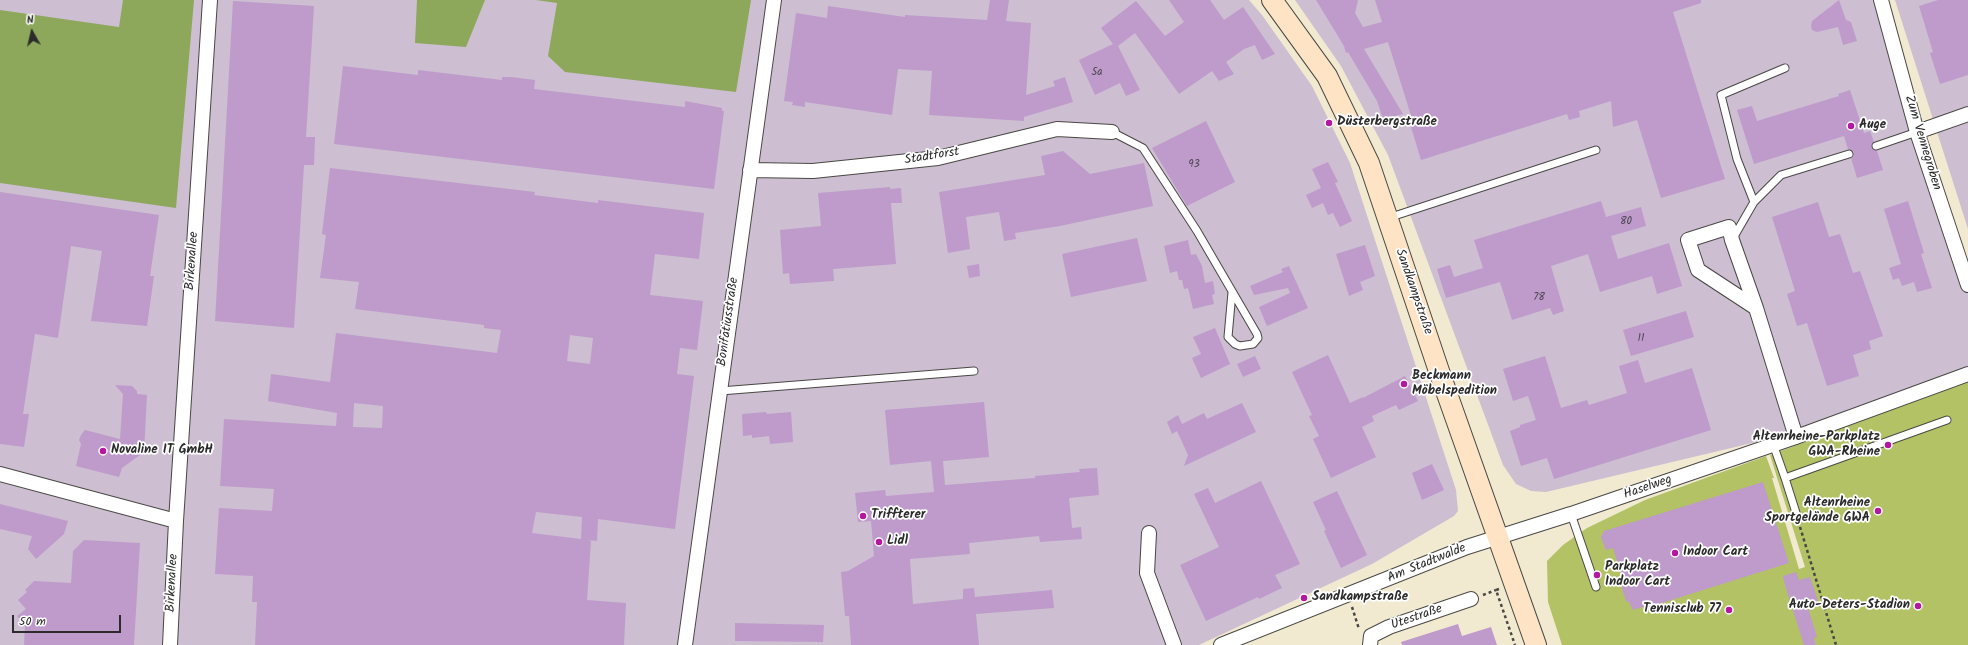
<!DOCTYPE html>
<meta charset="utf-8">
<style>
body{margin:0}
#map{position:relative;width:1968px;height:645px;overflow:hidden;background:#f1ead1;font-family:Kalam,sans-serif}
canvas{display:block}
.north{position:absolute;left:12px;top:12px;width:40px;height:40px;-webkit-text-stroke:3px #fff;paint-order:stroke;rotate:352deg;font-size:11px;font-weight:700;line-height:16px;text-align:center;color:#2b2b2b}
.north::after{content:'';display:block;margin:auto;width:14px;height:18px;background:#2b2b2b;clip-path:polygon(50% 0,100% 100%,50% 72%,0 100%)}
.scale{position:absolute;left:12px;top:615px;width:109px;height:18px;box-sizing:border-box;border:2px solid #2b2b2b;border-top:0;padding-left:5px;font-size:12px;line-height:14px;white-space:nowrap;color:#2b2b2b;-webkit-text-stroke:3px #fff;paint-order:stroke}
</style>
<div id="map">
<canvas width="1968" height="645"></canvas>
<div class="north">N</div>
<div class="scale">50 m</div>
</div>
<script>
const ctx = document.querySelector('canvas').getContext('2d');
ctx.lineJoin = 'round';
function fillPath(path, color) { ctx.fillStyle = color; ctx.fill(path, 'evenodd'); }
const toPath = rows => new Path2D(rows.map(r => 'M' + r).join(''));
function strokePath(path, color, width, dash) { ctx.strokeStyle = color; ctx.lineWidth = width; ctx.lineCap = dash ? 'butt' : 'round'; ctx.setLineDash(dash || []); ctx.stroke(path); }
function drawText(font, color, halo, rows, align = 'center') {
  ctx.font = font + ' Kalam,sans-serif'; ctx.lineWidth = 3.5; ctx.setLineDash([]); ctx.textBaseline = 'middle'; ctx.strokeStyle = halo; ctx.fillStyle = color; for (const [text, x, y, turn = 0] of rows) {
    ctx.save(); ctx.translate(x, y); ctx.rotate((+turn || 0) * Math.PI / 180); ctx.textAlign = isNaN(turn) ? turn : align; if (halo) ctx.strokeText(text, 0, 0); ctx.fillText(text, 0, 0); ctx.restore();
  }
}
fillPath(toPath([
 [0,0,1249,0,1262,15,1312,86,1350,163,1456,490,1458,511,1454,516,1372,564,1199,645,0,645],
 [1295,0,1884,0,1968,266,1968,369,1790,434,1546,492,1531,491,1516,484,1503,465,1388,155,1341,66],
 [1895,0,1968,0,1968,229]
]), '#cdbed2');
fillPath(toPath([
 [1968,382,1968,645,1562,645,1548,602,1547,561,1563,545,1587,528,1645,500,1766,456,1774,478,1772,478,1799,569,1805,567,1770,455]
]), '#b2c265');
fillPath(toPath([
 [123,0,194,0,176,208,0,183,0,10,119,27],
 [417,0,485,0,466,47,415,43],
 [536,0,751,0,736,92,565,72,548,56,557,3]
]), '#8da85a');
fillPath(toPath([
 [990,0,1009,0,1006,21,1031,23,1026,95,1055,86,1053,81,1065,77,1073,102,1024,117,1024,121,929,115,932,71,898,69,892,115,805,102,805,107,792,105,793,102,784,101,796,13,827,18,828,6,905,17,905,15,987,20],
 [1169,0,1210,0,1224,20,1243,7,1275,54,1262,60,1255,45,1244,49,1226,62,1234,74,1219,81,1212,71,1179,94,1135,33,1118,46,1140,90,1126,96,1120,83,1095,95,1079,60,1113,44,1101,28,1136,1,1165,36,1184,22],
 [1316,0,1358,0,1355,13,1363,27,1382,22,1375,0,1701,0,1701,3,1673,12,1725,179,1661,198,1637,120,1613,127,1611,101,1579,111,1580,117,1569,120,1567,114,1421,160,1411,127,1414,125,1388,42,1364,49,1403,114,1383,119,1377,101,1348,52,1346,53,1344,46],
 [1839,0,1846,20,1851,22,1857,41,1843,45,1838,27,1817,32,1812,30,1811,26,1812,21],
 [1938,0,1968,0,1968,75,1940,84,1930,53,1933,52,1919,6],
 [233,1,314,6,306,137,315,137,314,165,304,165,294,328,215,321],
 [343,66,418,75,418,70,502,80,502,77,511,77,535,80,534,89,685,107,685,101,722,108,722,111,724,111,714,189,334,144],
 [1850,90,1864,133,1870,131,1874,142,1871,147,1877,151,1883,170,1857,178,1851,158,1854,152,1848,149,1844,136,1754,164,1737,110,1752,106,1757,121,1839,96,1838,94],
 [1206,121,1235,182,1187,206,1152,148],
 [1063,151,1090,174,1144,163,1153,206,1060,226,1015,233,1016,239,1004,241,999,212,966,217,970,249,948,253,939,192,1045,175,1041,156],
 [1328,162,1338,182,1335,183,1352,221,1340,227,1333,213,1328,215,1323,203,1312,208,1306,195,1321,188,1312,169],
 [330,168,535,192,534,195,598,203,598,200,704,213,699,259,655,254,650,295,703,301,697,350,680,348,677,374,694,376,675,529,598,519,597,541,588,540,591,541,587,600,626,603,624,645,255,645,257,602,252,602,253,576,215,574,219,508,272,511,274,489,220,486,224,419,336,426,337,413,268,401,271,374,330,382,336,333,497,353,501,330,484,328,484,325,355,309,359,282,320,278,326,235,322,234],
 [570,335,593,338,590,364,567,361],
 [354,403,383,406,382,428,353,427],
 [536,512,582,517,581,539,532,533],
 [890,187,890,189,901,188,902,203,891,203,896,264,833,269,834,281,790,284,789,273,783,274,780,230,821,226,818,193],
 [0,192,159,215,150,276,154,276,147,326,91,321,102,251,71,246,58,338,35,334,23,414,29,414,24,447,0,444],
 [1601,201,1606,217,1641,207,1646,226,1611,236,1618,259,1669,243,1682,286,1657,294,1652,276,1600,292,1588,254,1551,266,1564,311,1553,315,1550,308,1512,320,1500,282,1446,298,1437,269,1450,265,1454,277,1483,268,1474,240],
 [1908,201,1924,253,1921,254,1932,288,1917,292,1914,282,1902,286,1899,278,1893,280,1889,268,1901,264,1884,209],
 [1818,202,1829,237,1840,234,1853,273,1860,271,1883,336,1869,341,1871,349,1853,355,1859,376,1827,386,1807,323,1797,326,1787,294,1795,291,1772,217],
 [1137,238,1147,281,1071,297,1062,254],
 [1188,240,1191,255,1196,254,1202,266,1205,283,1213,281,1215,294,1212,295,1214,304,1193,309,1188,288,1184,289,1182,280,1179,280,1177,271,1170,273,1164,246],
 [1365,245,1375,276,1360,282,1363,290,1349,296,1336,254],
 [979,264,980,276,969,278,967,266],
 [1289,266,1308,308,1267,326,1259,307,1290,293,1288,288,1254,295,1250,286,1283,272,1281,269],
 [1686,311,1694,337,1631,356,1623,330],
 [1215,328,1230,364,1201,378,1192,358,1201,354,1193,337],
 [1328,355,1350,403,1363,397,1363,398,1405,376,1418,401,1399,410,1396,405,1372,416,1374,421,1362,427,1376,457,1331,478,1313,439,1319,436,1309,416,1312,415,1292,372],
 [1255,356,1261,369,1243,377,1237,364],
 [1545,356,1561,408,1587,400,1589,405,1627,393,1619,366,1638,360,1645,383,1692,368,1711,430,1554,479,1547,458,1521,466,1510,431,1520,427,1520,425,1536,420,1528,396,1513,401,1503,369],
 [115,385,132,386,137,391,137,394,147,395,144,452,122,468,119,477,76,466,81,444,79,440,81,435,85,430,120,439,123,394],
 [984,402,989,457,943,461,945,485,1035,478,1035,476,1080,472,1079,469,1097,468,1099,495,1069,498,1072,528,1081,527,1082,539,1040,542,1039,536,969,543,970,554,910,559,913,604,963,599,963,589,974,588,975,597,1052,590,1054,608,976,614,979,645,851,645,849,616,845,616,841,572,848,571,874,556,871,521,858,522,855,493,885,490,886,496,934,492,931,461,890,465,885,410],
 [1242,403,1256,432,1184,466,1188,455,1177,431,1172,434,1167,422,1178,415,1182,424,1204,413,1207,419],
 [766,412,767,414,791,412,793,442,770,444,769,436,752,438,752,435,743,436,742,414],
 [1432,464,1444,490,1422,500,1412,473],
 [1261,481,1300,564,1275,575,1282,588,1259,599,1258,597,1206,621,1180,565,1219,547,1194,494,1208,488,1215,503],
 [1763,482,1789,563,1649,607,1649,605,1633,610,1629,602,1626,601,1621,585,1623,582,1613,548,1606,550,1601,537,1604,531],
 [1337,491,1367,555,1341,568,1324,531,1326,530,1313,502],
 [0,504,68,521,64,534,36,559,28,549,32,536,0,529],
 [84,540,140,543,134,645,24,645,25,625,17,616,26,609,18,600,27,592,25,590,34,581,71,583,73,551],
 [1796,572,1799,580,1810,577,1819,604,1808,608,1817,637,1814,638,1816,645,1804,645,1785,585,1783,576],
 [735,623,824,625,823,642,735,641],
 [1458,624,1462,636,1491,627,1497,645,1402,645,1401,642]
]), '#be9bcb');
const lane = toPath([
 [1112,132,1143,148,1197,231,1257,334,1258,338,1253,344,1240,346,1235,344,1228,337,1232,292],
 [1876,146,1917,132],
 [1754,202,1737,159,1721,95,1785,68],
 [1388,218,1596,150],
 [1732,240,1754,202,1781,175,1849,154],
 [720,391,974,371],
 [1773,444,1785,478,1947,420],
 [1785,478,1798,519],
 [1571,514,1596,587]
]);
const street = toPath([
 [1881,0,1917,132,1968,285],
 [1917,132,1968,114],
 [750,170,813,171,938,158,1057,129,1112,132],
 [1756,308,1698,270,1688,240,1729,227,1732,240,1756,308,1796,437],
 [0,474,176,521],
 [1149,533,1147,573,1174,645],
 [170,645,176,521,210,0],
 [685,645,774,0],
 [1221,645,1467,547,1571,514,1796,437,1968,374],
 [1370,645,1371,636,1389,627,1471,599]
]);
const secondary = toPath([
 [1272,0,1327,76,1369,163,1440,374,1536,645]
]);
strokePath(lane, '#494844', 9);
strokePath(street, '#494844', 16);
strokePath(secondary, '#494844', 22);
strokePath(toPath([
 [1800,527,1836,645],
 [1499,589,1496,590,1515,645],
 [1483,595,1496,590],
 [1352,607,1359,629]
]), '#494844', 2.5, [3, 3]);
strokePath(lane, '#fff', 7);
strokePath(street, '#fff', 14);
strokePath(secondary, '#fee4c5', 20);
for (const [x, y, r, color] of [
 [1329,123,4,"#b5179e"],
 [1851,126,4,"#b5179e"],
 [1404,384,4,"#b5179e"],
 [1888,445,4,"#b5179e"],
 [103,451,4,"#b5179e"],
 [1878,511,4,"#b5179e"],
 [863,516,4,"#b5179e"],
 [879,542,4,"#b5179e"],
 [1675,553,4,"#b5179e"],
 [1597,575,4,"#b5179e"],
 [1304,598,4,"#b5179e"],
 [1918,606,4,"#b5179e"],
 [1729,610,4,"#b5179e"]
]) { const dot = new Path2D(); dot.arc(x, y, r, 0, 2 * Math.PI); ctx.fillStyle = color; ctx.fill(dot); strokePath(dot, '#fff', 1.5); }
drawText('11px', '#504753', null, [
 ["5a",1097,73],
 ["93",1194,165],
 ["80",1626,222],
 ["78",1539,298],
 ["11",1641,339]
]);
drawText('bold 13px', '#2b2b2b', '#fff', [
 ["Düsterbergstraße",1337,123],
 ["Auge",1859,126],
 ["Beckmann",1412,377],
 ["Möbelspedition",1412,392],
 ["Altenrheine-Parkplatz",1880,438,"right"],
 ["GWA-Rheine",1880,453,"right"],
 ["Novaline IT GmbH",111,451],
 ["Altenrheine",1870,504,"right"],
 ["Sportgelände GWA",1870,519,"right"],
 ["Triffterer",871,516],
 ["Lidl",887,542],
 ["Indoor Cart",1683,553],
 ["Parkplatz",1605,568],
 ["Indoor Cart",1605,583],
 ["Sandkampstraße",1312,598],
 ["Auto-Deters-Stadion",1910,606,"right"],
 ["Tennisclub 77",1721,610,"right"]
], 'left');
drawText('13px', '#2b2b2b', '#fff', [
 ["Zum Vennegroben",1922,143,73],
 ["Stadtforst",932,157,-9],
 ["Birkenallee",193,261,-86],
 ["Sandkampstraße",1413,292,71],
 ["Bonifatiusstraße",729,322,-82],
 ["Haselweg",1648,488,-19],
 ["Am Stadtwalde",1427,564,-22],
 ["Birkenallee",173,583,-87],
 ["Utestraße",1417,618,-19]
]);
</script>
